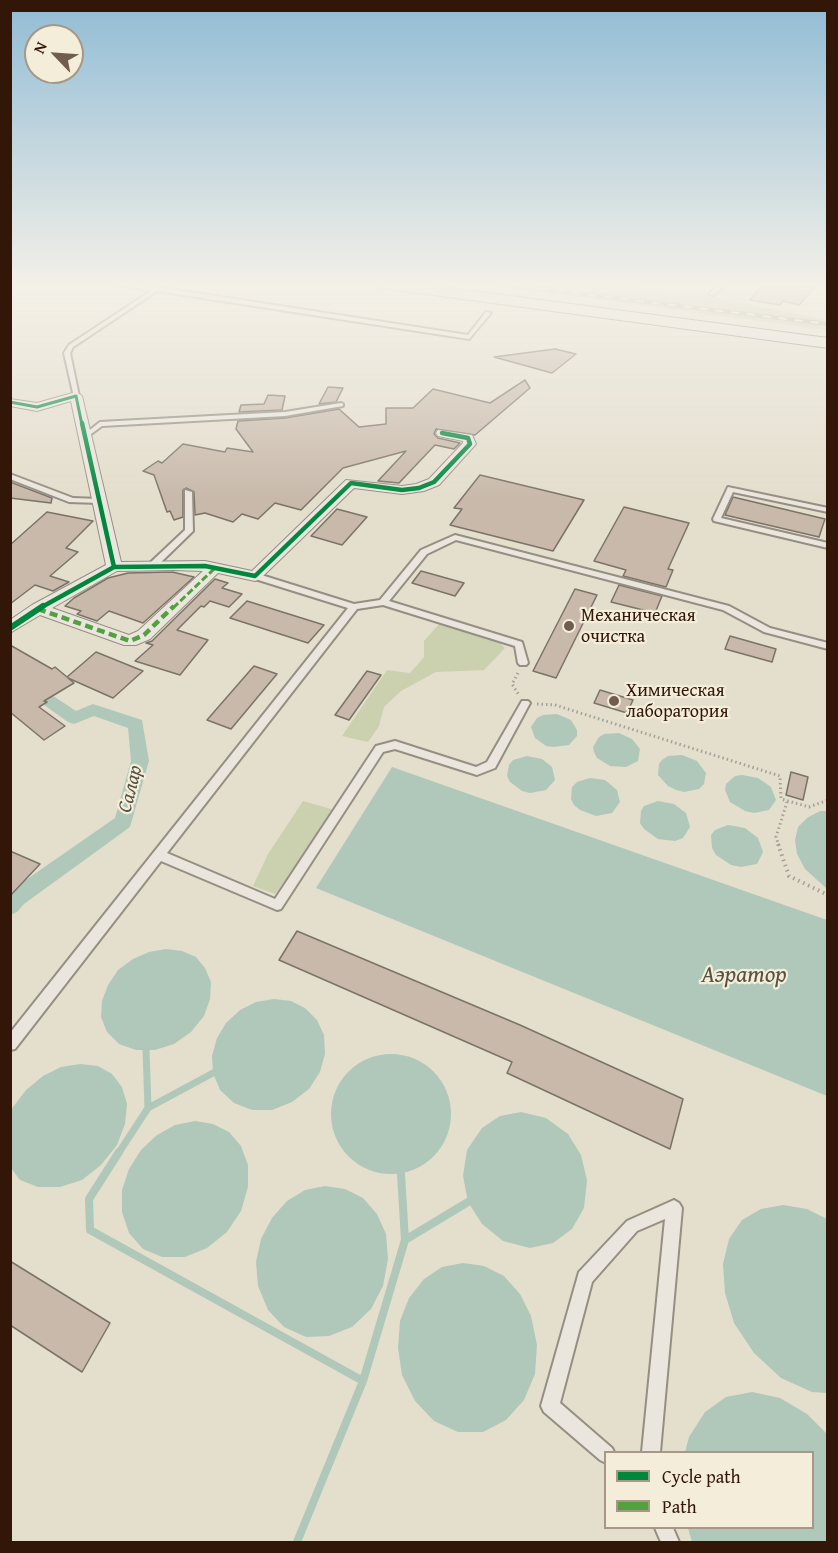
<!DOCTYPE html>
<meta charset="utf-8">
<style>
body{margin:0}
#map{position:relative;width:838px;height:1553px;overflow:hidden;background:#e4decd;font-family:"Gentium Book Plus",serif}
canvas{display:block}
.frame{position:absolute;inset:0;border:12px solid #321709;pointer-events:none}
.legend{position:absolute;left:604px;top:1451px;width:210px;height:78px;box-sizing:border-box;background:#f3edd9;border:2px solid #a69786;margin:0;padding:8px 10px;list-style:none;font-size:18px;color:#321709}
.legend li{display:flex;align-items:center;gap:12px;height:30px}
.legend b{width:30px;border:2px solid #a69786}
.north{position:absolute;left:24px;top:24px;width:60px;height:60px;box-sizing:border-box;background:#f3edd9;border:2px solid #a69786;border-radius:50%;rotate:295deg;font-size:16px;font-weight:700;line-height:24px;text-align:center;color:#321709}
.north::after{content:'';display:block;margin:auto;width:21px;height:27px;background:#705d4e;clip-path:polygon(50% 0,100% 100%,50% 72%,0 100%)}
</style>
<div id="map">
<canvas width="838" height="1553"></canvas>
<div class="frame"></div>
<ul class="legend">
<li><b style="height:8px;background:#00873e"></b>Cycle path</li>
<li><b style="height:8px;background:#52a13e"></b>Path</li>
</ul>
<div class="north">N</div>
</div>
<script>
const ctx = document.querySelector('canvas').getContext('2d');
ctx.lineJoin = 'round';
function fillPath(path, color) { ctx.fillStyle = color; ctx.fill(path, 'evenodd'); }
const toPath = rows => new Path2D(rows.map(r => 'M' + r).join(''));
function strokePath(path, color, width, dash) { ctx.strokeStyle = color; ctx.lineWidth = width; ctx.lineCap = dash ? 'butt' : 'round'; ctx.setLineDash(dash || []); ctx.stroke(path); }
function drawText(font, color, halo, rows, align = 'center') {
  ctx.font = font + ' "Gentium Book Plus",serif'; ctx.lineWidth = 4.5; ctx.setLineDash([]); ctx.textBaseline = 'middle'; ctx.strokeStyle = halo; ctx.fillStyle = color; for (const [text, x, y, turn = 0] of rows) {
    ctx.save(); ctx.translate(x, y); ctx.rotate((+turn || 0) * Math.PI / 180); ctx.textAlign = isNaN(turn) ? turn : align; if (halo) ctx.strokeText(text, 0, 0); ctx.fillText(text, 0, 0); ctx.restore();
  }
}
fillPath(toPath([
 [469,283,617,283,709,294,712,297,827,320,827,330],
 [440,623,497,640,505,648,484,670,436,672,401,691,384,707,379,726,368,742,342,736,387,670,410,673,424,657,424,641],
 [303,801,338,811,275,894,253,886,268,854]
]), '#cbd0ae');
fillPath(toPath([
 [557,714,571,720,577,730,577,736,569,745,554,747,546,746,535,738,531,727,537,718,543,715],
 [619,733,632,739,640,749,638,761,626,767,610,766,597,758,594,752,593,747,599,737,604,734],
 [682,755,697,761,706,773,704,784,699,789,684,792,676,790,668,786,658,775,659,764,662,760,668,756],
 [527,756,542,759,552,767,555,780,546,790,530,793,522,791,510,782,507,776,509,765,513,760],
 [392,767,827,920,827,1096,316,888],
 [742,775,758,778,771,787,776,800,769,810,754,813,745,811,730,802,725,790,726,784,735,776],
 [590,778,605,780,617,790,620,802,612,813,596,816,580,810,574,805,571,799,572,787,577,782],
 [658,801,674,804,686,813,690,827,683,838,675,841,658,839,644,829,640,823,641,811,644,806],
 [820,811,827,811,827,889,805,869,797,854,795,840,798,827,807,818],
 [728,825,745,828,758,838,763,852,757,864,741,867,731,865,716,855,712,848,711,835,715,830],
 [166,949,182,951,196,957,205,968,211,982,210,999,204,1016,191,1032,174,1044,155,1050,136,1050,119,1044,107,1032,101,1017,102,1001,108,985,118,970,133,959,149,952],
 [274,999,291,1001,305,1008,317,1020,324,1035,325,1054,320,1072,309,1089,292,1102,272,1110,252,1110,234,1103,220,1090,213,1073,212,1056,217,1038,226,1023,240,1010,256,1002],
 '331 1114a60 60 0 1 1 120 0a60 60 0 1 1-120 0Z',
 [80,1064,98,1066,112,1074,122,1087,127,1104,125,1124,117,1145,101,1165,82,1180,60,1187,38,1187,20,1180,11,1168,10,1114,13,1107,26,1090,43,1076,61,1067],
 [521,1112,546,1118,568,1134,581,1155,587,1180,584,1208,572,1229,553,1243,530,1248,503,1241,482,1224,468,1202,463,1176,467,1150,482,1128,500,1116],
 [195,1121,213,1124,229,1132,241,1146,248,1165,248,1187,241,1211,227,1232,207,1248,185,1257,162,1257,143,1249,129,1233,122,1212,122,1190,129,1169,141,1150,157,1135,175,1125],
 [325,1186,345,1189,363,1198,377,1214,386,1234,388,1259,383,1286,371,1309,352,1327,329,1336,306,1337,284,1327,268,1310,258,1286,256,1262,261,1239,272,1218,287,1201,305,1190],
 [783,1205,807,1209,827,1219,827,1393,812,1392,781,1378,754,1353,734,1323,725,1293,723,1264,729,1239,742,1220,761,1209],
 [463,1263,484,1266,504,1276,520,1294,531,1316,537,1345,535,1374,524,1400,506,1420,483,1432,458,1432,434,1421,415,1401,402,1375,398,1348,400,1321,409,1298,424,1279,442,1267],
 [752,1392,780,1398,807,1414,827,1434,827,1542,692,1542,688,1528,812,1528,812,1452,685,1452,689,1437,705,1412,726,1397]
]), '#b0c8b9');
strokePath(toPath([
 [148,1108,213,1073],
 [118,1154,148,1108,146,1050]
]), '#b0c8b9', 7);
strokePath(toPath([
 [119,1152,89,1199,90,1230,363,1381],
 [405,1240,468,1202],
 [297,1542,363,1381,405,1240,401,1174]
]), '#b0c8b9', 8);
fillPath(toPath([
 [29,680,76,711,93,704,142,720,149,761,130,827,24,904,17,912,10,915,10,891,115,818,131,761,128,728,94,716,74,724,68,722,23,690,21,686,23,682,29,680]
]), '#b0c8b9');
const building = toPath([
 [775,283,804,283,816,286,799,305,783,301,780,305,750,300,762,286,771,287,775,283],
 [555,349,576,354,552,373,494,357,555,349],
 [525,380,530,388,475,435,436,429,434,434,438,438,460,443,454,449,435,445,399,483,378,481,406,451,343,468,301,510,275,503,258,519,242,514,233,522,205,513,195,515,194,492,186,488,183,490,183,517,174,520,170,511,167,512,154,475,143,471,158,461,162,463,183,444,225,452,227,448,253,452,236,429,238,421,285,418,339,409,359,427,386,424,386,408,413,408,433,389,490,403,525,380],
 [328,387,343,388,336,402,319,404,328,387],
 [268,395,285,396,282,410,239,412,241,405,264,404,268,395],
 [480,475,584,500,553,551,450,525,462,509,454,508,480,475],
 [10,482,52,498,51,503,10,498,10,482],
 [733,497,825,519,819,537,725,515,733,497],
 [624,507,689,523,668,569,673,570,666,587,623,576,626,570,594,561,624,507],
 [337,509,367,517,342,545,311,536,337,509],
 [47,512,93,521,66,548,78,552,50,576,69,582,53,591,35,585,10,604,10,545,47,512],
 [421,571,464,583,455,596,412,583,421,571],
 [172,572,194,577,143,623,109,611,97,621,77,614,81,611,65,606,74,598,108,578,128,573,172,572],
 [215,579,228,583,222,588,242,594,229,607,210,601,204,607,201,606,177,630,208,640,180,675,135,661,153,645,146,643,152,641,215,579],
 [619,585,662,596,655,613,611,602,619,585],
 [575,589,597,595,556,678,533,671,575,589],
 [247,601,324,625,308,643,230,618,247,601],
 [730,636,776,649,772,662,725,649,730,636],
 [10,645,52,669,55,667,67,677,96,652,143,671,113,698,68,678,74,683,44,701,47,702,39,707,65,726,44,740,10,712,10,645],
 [254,666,277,674,231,729,207,720,254,666],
 [367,671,381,675,349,720,335,715,367,671],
 [600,690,633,700,627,713,594,703,600,690],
 [791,772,808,777,803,800,786,795,791,772],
 [10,851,40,864,10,896,10,851],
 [297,931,520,1025,683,1099,670,1149,507,1073,512,1062,279,960,297,931],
 [10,1261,110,1323,82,1372,10,1325,10,1261]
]);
fillPath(building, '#c8b9aa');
strokePath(building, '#7b7368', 1.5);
const service = toPath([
 [108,283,157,287,468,335,486,312,491,313,469,339,157,291,73,347,70,353,79,396,74,397,64,353,69,345,151,291,108,283],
 [721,283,727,283,714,295,710,295,710,293,721,283],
 [812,283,819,283,814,285,812,283],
 [341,403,343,404,343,406,285,416,102,426,87,437,82,436,100,422,285,412,341,403],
 [10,474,73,498,99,499,103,501,99,503,69,502,10,479,10,474],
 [728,487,828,508,828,512,733,492,721,518,828,543,828,548,714,521,713,519,728,487],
 [185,490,192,492,193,531,156,567,150,567,150,563,185,530,185,490],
 [455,535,729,606,770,628,828,643,828,649,764,632,723,610,456,540,427,554,389,601,522,642,528,663,526,665,520,665,518,663,515,646,383,605,357,609,167,853,275,899,376,746,395,741,476,767,487,762,522,701,528,701,530,703,495,768,477,775,395,749,383,752,281,909,277,910,161,861,15,1049,10,1050,10,1033,348,608,252,578,252,574,258,574,354,604,380,600,421,550,455,535],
 [674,1200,679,1203,682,1208,660,1452,642,1452,665,1219,637,1231,592,1282,560,1403,612,1448,614,1452,606,1452,606,1463,600,1460,544,1412,541,1406,579,1272,627,1221,674,1200],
 [655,1528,673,1528,679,1542,661,1542,655,1528]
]);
const minor = toPath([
 [76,392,82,396,121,562,205,561,252,571,346,480,402,486,416,484,429,479,463,443,463,441,438,436,436,433,438,430,472,435,476,444,439,485,424,491,402,494,354,488,260,579,255,581,218,573,150,639,136,645,124,645,40,615,10,633,10,620,32,605,106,565,71,401,37,411,10,406,10,399,37,403,76,392],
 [173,570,203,571,138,631,129,635,52,608,117,571,173,570]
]);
const primary = toPath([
 [373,283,413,283,828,338,828,348,381,288,373,283]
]);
strokePath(service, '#958e82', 4);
strokePath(minor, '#958e82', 2);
strokePath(primary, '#7b7368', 2);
strokePath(toPath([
 [337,283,368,287]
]), '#a7a199', 1.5, [1, 1.5]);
strokePath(toPath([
 [518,673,512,684,519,695],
 [537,704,555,705,780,776,781,799,809,807,828,800],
 [779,846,776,837,787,802]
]), '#a7a199', 3, [1.5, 3]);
strokePath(toPath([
 [778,844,789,876,828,895]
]), '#a7a199', 4, [1.5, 4]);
fillPath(service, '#eae6de');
fillPath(minor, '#eae6de');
fillPath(primary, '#e7e3d9');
const rail = toPath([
 [493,283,828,324]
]);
strokePath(rail, '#a7a199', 4);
strokePath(rail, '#f3edd9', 2, [8]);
strokePath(toPath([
 [173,608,214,569]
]), '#52a13e', 3, [7, 3]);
strokePath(toPath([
 [38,609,130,641,144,635,174,606]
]), '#52a13e', 4.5, [8, 4.5]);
strokePath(toPath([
 [10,402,37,407,76,396,82,425]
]), '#00873e', 3);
strokePath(toPath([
 [82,423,114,567],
 [40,608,114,567,205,566,255,576,351,483,402,490,419,488,434,482,470,444,468,438,442,433]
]), '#00873e', 4.5);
strokePath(toPath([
 [10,628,43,606]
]), '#00873e', 6);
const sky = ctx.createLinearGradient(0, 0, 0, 500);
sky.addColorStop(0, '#91bcd5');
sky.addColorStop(0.57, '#f3f0e8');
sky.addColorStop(1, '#f3f0e800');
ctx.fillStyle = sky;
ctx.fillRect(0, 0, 838, 500);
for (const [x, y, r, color] of [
 [569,626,6,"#705d4e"],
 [614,701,6,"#705d4e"]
]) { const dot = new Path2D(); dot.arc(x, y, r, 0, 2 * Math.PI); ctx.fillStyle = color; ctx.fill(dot); strokePath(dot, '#f3edd9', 2); }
drawText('18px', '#321709', '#f3edd9', [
 ["Механическая",581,616],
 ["очистка",581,637],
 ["Химическая",626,691],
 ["лаборатория",626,712]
], 'left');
drawText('italic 20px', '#565143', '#f3edd9', [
 ["Салар",131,789,-76]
]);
drawText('italic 24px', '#565143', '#f3edd9', [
 ["Аэратор",744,976]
]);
</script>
